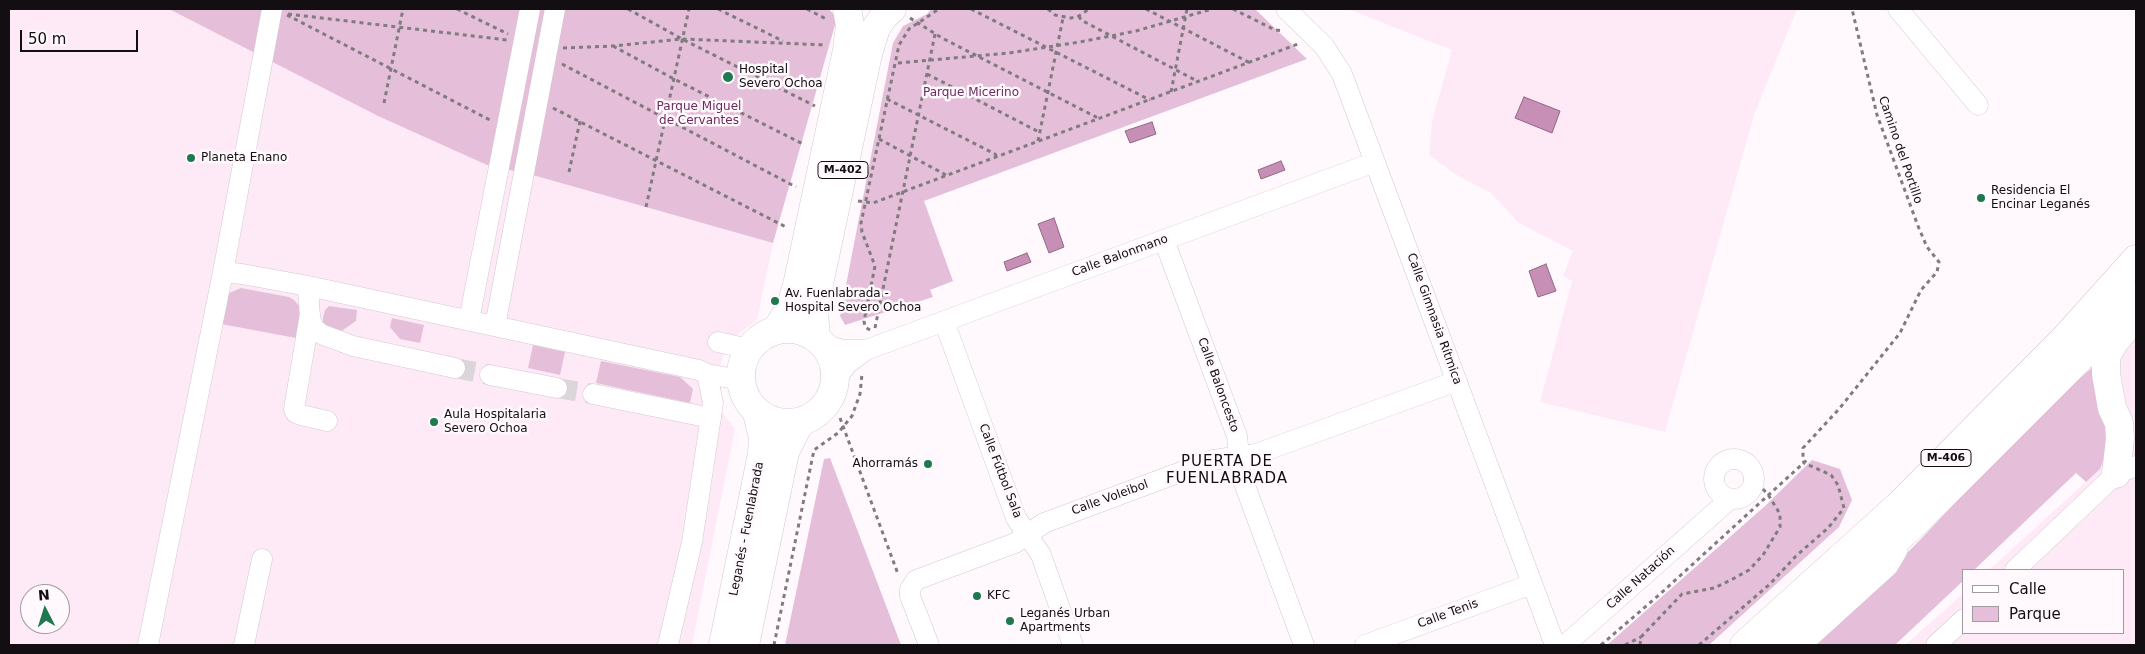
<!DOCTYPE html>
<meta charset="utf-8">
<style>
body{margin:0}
#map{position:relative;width:2145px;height:654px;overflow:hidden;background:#fff9fd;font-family:"DejaVu Sans",sans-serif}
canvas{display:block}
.frame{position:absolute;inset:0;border:10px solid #120e11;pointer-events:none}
.legend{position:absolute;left:1962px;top:569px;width:162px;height:65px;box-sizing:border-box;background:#fff9fd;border:1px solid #a09b9f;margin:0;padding:6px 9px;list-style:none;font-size:15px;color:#120e11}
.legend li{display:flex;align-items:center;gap:10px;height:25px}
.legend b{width:25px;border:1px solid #a09b9f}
.north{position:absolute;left:20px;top:584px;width:50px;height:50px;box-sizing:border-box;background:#fff9fd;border:1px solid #a09b9f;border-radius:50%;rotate:355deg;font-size:14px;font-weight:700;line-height:20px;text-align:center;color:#120e11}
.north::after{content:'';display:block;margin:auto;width:18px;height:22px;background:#1e794e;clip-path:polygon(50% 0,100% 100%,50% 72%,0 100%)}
.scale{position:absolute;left:20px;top:30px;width:118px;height:22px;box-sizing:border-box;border:2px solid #120e11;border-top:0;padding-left:6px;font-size:15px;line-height:18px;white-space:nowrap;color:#120e11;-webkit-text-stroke:4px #fff9fd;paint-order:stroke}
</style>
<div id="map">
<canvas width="2145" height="654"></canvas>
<div class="frame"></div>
<ul class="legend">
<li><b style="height:6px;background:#fff"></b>Calle</li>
<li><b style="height:14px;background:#e5bfd9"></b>Parque</li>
</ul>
<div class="north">N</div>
<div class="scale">50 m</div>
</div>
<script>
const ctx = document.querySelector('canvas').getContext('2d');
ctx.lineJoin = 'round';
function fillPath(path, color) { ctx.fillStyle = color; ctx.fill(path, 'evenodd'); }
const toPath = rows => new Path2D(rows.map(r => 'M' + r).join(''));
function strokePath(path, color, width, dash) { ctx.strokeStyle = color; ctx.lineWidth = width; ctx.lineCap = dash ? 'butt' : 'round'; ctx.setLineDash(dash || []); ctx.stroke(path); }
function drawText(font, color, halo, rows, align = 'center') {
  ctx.font = font + ' "DejaVu Sans",sans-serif'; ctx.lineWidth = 5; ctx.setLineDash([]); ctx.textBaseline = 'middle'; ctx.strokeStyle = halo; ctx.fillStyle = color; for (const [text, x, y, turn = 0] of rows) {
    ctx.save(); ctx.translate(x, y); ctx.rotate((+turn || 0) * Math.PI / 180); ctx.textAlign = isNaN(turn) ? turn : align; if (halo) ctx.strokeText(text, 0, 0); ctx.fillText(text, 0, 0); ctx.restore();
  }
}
fillPath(toPath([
 [9,9,169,9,275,63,487,165,536,176,773,243,757,320,733,338,726,348,715,381,718,402,725,416,735,429,692,645,9,645],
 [30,594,60,594,60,624,30,624],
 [1348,9,1797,9,1754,115,1665,432,1540,402,1572,281,1563,276,1573,251,1519,223,1491,193,1458,176,1429,155,1432,121,1452,50],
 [2136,336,2136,645,1905,645,1964,593,1964,633,2124,633,2124,570,1989,570,2100,469,2116,360]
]), '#feeaf7');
fillPath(toPath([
 [169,9,829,9,837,18,773,243,536,176,487,165,378,116],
 [931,9,1255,9,1307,59,924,201,953,281,930,290,933,297,845,325,840,316,893,43,903,26,927,14],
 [241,288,289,297,294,300,299,306,300,315,296,338,221,324,229,293],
 [329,306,357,310,356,321,340,332,328,329,323,323,323,318,325,310],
 [392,318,424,325,420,343,400,339,390,327],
 [533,345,565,352,560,375,528,368],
 [601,361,680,377,693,389,690,403,596,383],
 [2099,362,2109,444,2100,469,2086,482,2076,473,1974,570,1964,570,1964,580,1895,645,1815,645,1921,539,2044,408],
 [830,458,901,645,785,645,824,459],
 [1812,460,1840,469,1852,500,1839,527,1709,645,1607,645,1765,506]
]), '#e5bfd9');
const water = toPath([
 [1524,97,1560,111,1552,133,1515,118,1524,97],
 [1152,122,1156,134,1130,143,1125,131,1152,122],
 [1281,161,1285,170,1261,179,1258,170,1281,161],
 [1054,218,1064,247,1049,253,1038,224,1054,218],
 [1027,253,1031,262,1007,271,1004,262,1027,253],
 [1546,264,1556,291,1538,297,1529,271,1546,264]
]);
fillPath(water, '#c78eb6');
strokePath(water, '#916884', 1);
strokePath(toPath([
 [455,368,490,375],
 [557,388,593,394]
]), '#dbd6da', 20, [20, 10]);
const minor = toPath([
 [1286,9,1324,46,1342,74,1555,645],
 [1898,9,1978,105],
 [1164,240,1237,436,1241,475,1304,645],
 [223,272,242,274,308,286,699,370,707,374,740,380],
 [308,286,310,319,314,328,321,334,353,346,455,368],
 [310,314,294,409,296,413,301,415,327,421],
 [469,320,530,9],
 [944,321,1016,518,1041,555,1073,645],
 [495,326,555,9],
 [718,342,749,349],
 [824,345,844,350,866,350,1375,162],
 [490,375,557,388],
 [834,382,847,364,866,350],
 [593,394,711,418],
 '1714 479a20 20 0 1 1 40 0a20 20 0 1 1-40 0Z',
 [2015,570,2116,474,2136,466],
 [148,645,223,272,272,9],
 [244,645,262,559],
 [668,645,692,542,713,403,707,374],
 [929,645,910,596,910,589,916,580,1015,543,1044,523,1213,460,1256,454,1457,381],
 [1365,645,1532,584],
 [1565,645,1729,500],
 [1801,645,1888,566,1897,551],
 [1936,645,1964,619]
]);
const highway = toPath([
 '741 376a47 47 0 1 1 94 0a47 47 0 1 1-94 0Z',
 [776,330,791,307,798,281,847,50,850,25,847,9],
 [816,338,814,312,815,303,868,54,876,28,884,16,892,9],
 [2116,474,2120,439,2119,423,2112,408,2106,374,2106,357,2114,342,2127,327],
 [723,645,762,454,763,438,757,413],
 [745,645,785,452,800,422],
 [1744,645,1898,506,2065,338,2136,259],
 [1780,645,1914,524,2085,353,2136,296]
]);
strokePath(minor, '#d4c8d0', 21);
strokePath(highway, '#d4c8d0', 29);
strokePath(toPath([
 [457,9,508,34],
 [628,9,682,39,815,106],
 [718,9,783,41],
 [807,9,828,20],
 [971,9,1150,100],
 [1048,9,1055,15,1071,18,1079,16,1089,9],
 [1146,9,1250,63],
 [1233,9,1275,30,1284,31],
 [288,14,507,40],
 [287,15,490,120],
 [1079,16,1081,20,1199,82],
 [910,18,942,38,1100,119],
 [613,46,674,79,805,145],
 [563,48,613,46,682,39,826,45],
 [898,63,1009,53,1080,42,1136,31,1212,9],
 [562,64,796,187],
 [927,74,1039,132],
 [1171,92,1187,9],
 [887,99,995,154,997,157],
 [384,103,403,9],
 [553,108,786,227],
 [879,139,946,175],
 [1038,141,1063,18],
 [569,172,580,121],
 [858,201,873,203,1298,44],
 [646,207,689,9],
 [875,328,935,34],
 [870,330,865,327,864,321,875,266,862,232,861,223,899,45,909,29,939,9],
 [840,418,898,574],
 [774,645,814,450,838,433,852,416,860,394,862,374],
 [1601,645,1659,595,1809,458],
 [1625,645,1641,637],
 [1640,645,1641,637,1682,594,1714,588,1731,580,1749,570,1763,555,1780,527,1780,514,1769,496,1754,479],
 [1699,645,1770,584,1796,556,1828,528,1844,508,1838,485,1831,475,1804,463,1803,460,1803,448,1839,409,1900,333,1921,290,1937,272,1939,262,1927,247,1918,226,1877,115,1852,9]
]), '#807b7f', 3, [4, 4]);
strokePath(minor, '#fff', 20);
strokePath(highway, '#fff', 28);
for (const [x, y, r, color] of [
 [728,77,6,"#1e794e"],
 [191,158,5,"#1e794e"],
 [1981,198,5,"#1e794e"],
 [775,301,5,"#1e794e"],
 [434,422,5,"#1e794e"],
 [928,464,5,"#1e794e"],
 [977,596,5,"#1e794e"],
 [1010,621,5,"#1e794e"]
]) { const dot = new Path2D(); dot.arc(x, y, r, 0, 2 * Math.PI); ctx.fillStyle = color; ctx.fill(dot); strokePath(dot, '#fff9fd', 2); }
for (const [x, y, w] of [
 [843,170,50],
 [1946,458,50]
]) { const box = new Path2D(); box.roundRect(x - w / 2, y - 8.5, w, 17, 4); ctx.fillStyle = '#fff9fd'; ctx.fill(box); strokePath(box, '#120e11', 1); }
drawText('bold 11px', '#120e11', null, [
 ["M-402",843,170],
 ["M-406",1946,458]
]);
drawText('12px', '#120e11', '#fff9fd', [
 ["Hospital",739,70],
 ["Severo Ochoa",739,84],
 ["Planeta Enano",201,158],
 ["Residencia El",1991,191],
 ["Encinar Leganés",1991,205],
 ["Av. Fuenlabrada -",785,294],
 ["Hospital Severo Ochoa",785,308],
 ["Aula Hospitalaria",444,415],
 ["Severo Ochoa",444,429],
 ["Ahorramás",918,464,"right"],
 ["KFC",987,596],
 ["Leganés Urban",1020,614],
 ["Apartments",1020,628]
], 'left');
drawText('12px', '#6e2a5e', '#fff9fd', [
 ["Parque Micerino",971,93],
 ["Parque Miguel",699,107],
 ["de Cervantes",699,121]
]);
drawText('12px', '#120e11', '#fff9fd', [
 ["Camino del Portillo",1900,150,71],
 ["Calle Balonmano",1120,256,-20],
 ["Calle Gimnasia Rítmica",1434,319,70],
 ["Calle Baloncesto",1218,385,70],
 ["Calle Fútbol Sala",1000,471,69],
 ["Calle Voleibol",1110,498,-20],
 ["Leganés - Fuenlabrada",747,529,-79],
 ["Calle Natación",1641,578,-42],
 ["Calle Tenis",1448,614,-20]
]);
ctx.letterSpacing = '1px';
drawText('15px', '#120e11', '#fff9fd', [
 ["PUERTA DE",1227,462],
 ["FUENLABRADA",1227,479]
]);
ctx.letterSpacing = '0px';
</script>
